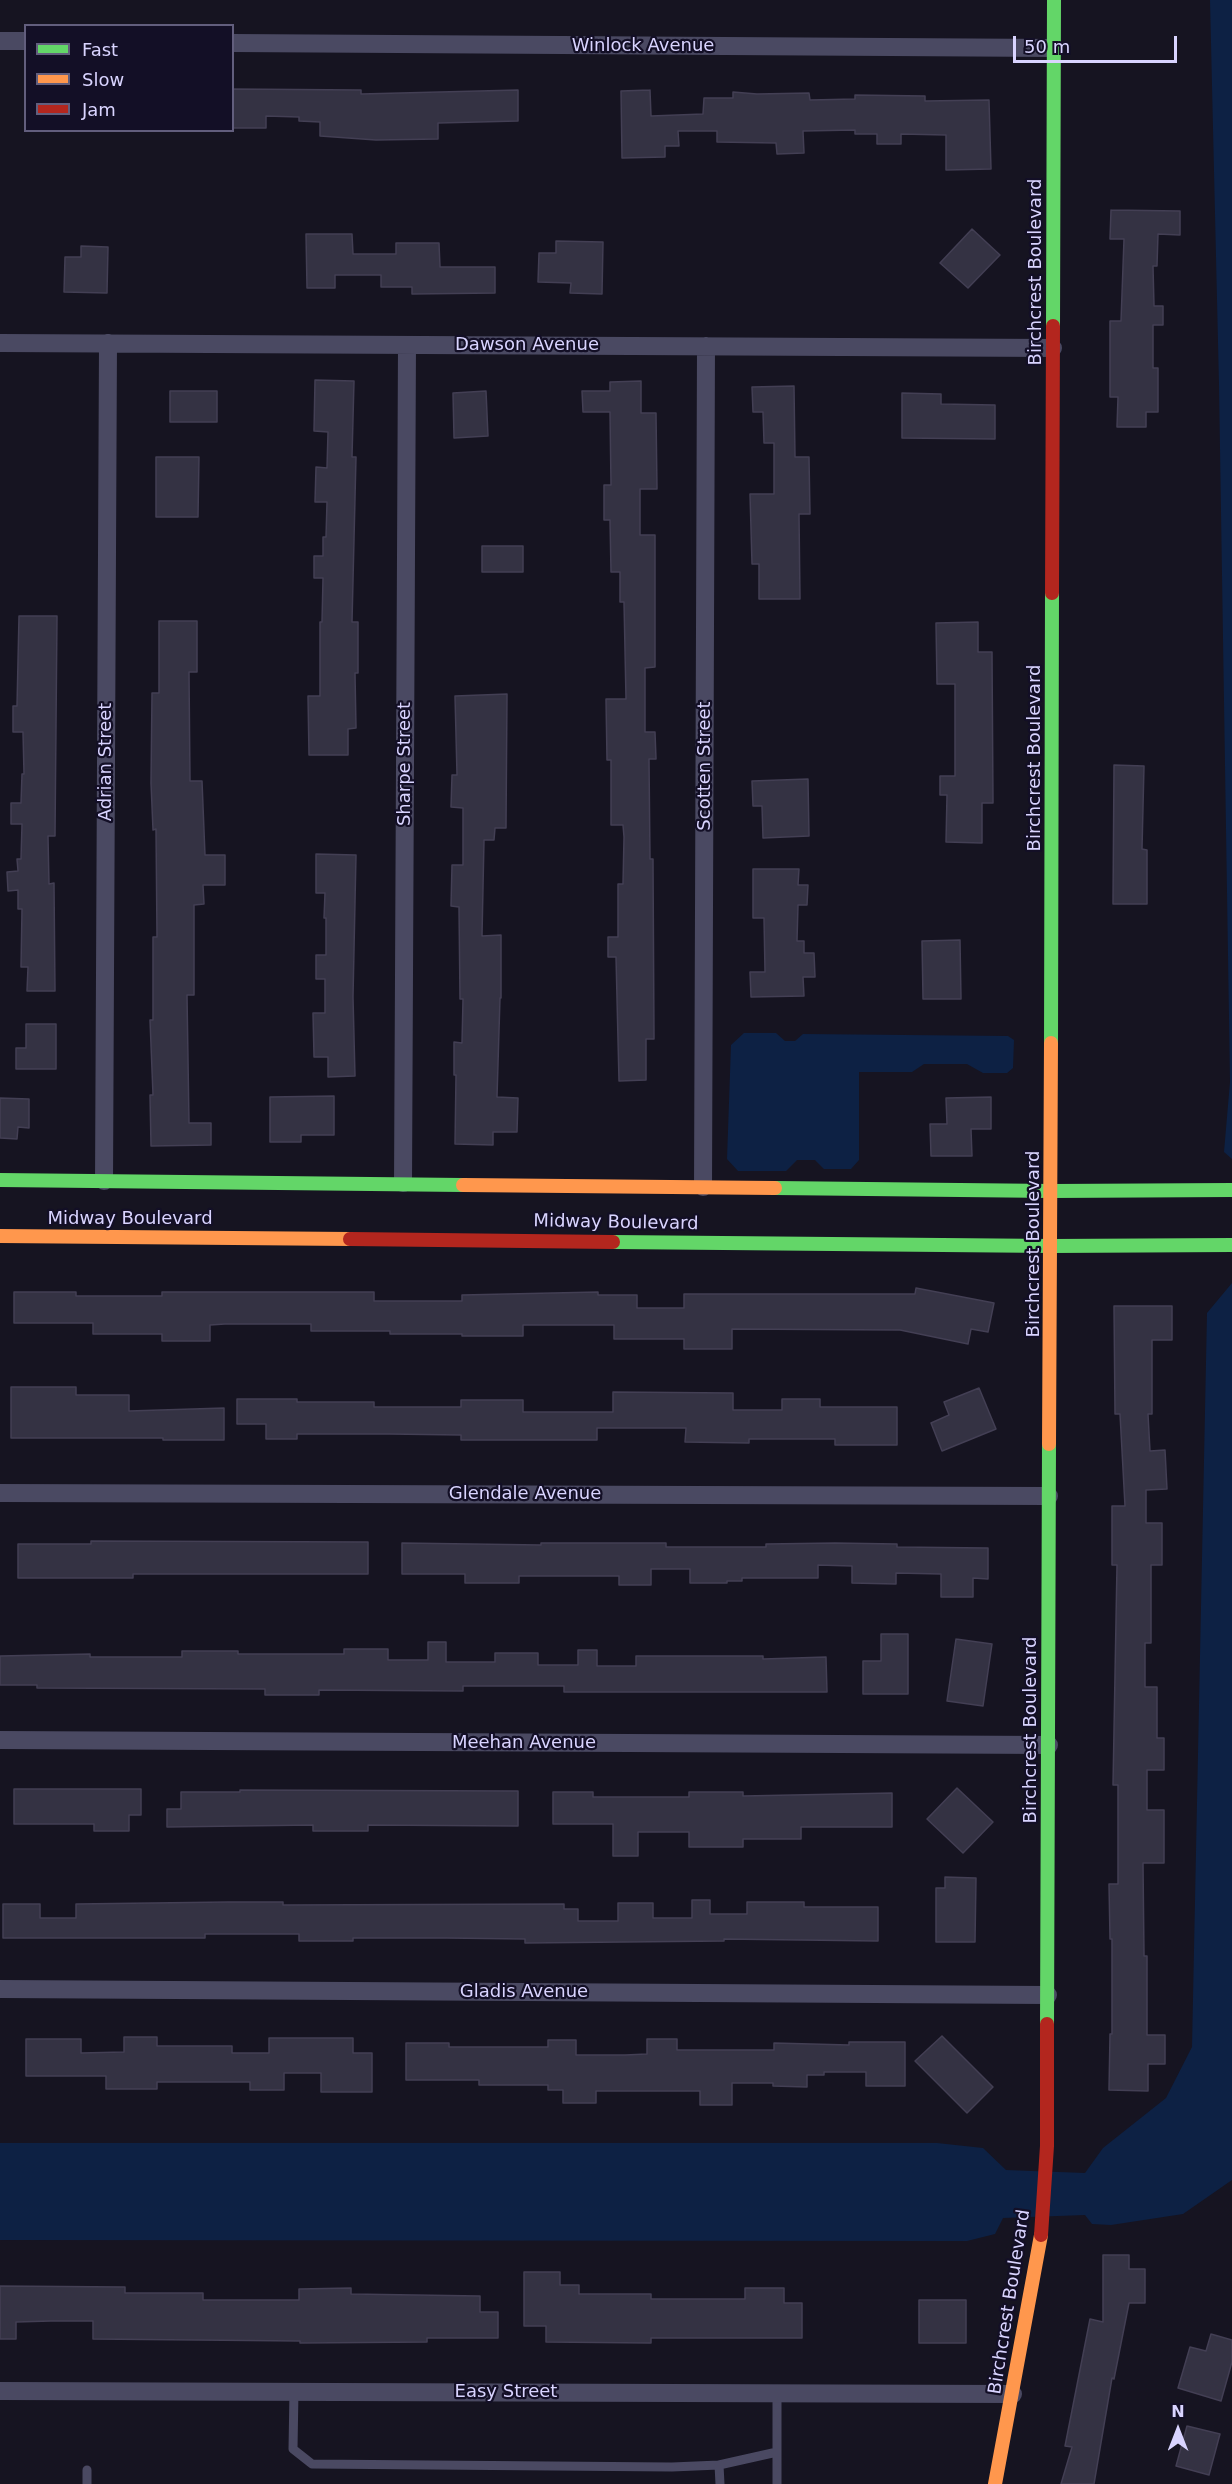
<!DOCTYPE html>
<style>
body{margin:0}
#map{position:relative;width:1232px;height:2484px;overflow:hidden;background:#161421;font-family:"DejaVu Sans",sans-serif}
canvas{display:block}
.legend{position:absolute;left:24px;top:24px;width:210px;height:108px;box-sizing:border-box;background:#130f26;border:2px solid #625e7d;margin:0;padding:8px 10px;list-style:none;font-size:18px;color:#d9d4ff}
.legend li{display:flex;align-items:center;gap:12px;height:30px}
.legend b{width:30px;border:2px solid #625e7d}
.north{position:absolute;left:1148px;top:2400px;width:60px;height:60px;-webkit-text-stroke:4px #130f26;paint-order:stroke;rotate:0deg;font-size:16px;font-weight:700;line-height:24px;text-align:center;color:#d9d4ff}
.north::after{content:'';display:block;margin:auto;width:21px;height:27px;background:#d9d4ff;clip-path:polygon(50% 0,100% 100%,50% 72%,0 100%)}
.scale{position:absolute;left:1013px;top:36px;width:164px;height:27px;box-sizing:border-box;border:3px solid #d9d4ff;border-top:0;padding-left:8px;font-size:18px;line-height:21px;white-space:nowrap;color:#d9d4ff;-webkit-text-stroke:4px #130f26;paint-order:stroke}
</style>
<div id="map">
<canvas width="1232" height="2484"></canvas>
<ul class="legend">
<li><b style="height:8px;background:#63d668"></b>Fast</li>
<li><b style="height:8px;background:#ff974d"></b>Slow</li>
<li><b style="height:8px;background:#b3261e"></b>Jam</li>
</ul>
<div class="north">N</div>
<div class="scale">50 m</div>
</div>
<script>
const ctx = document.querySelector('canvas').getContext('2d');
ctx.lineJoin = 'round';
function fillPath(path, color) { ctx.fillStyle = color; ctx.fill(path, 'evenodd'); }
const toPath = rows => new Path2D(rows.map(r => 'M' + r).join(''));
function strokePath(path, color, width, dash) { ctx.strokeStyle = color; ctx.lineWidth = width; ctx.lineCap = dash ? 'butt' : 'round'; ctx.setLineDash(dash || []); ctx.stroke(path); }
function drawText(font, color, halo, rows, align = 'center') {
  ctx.font = font + ' "DejaVu Sans",sans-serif'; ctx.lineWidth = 4.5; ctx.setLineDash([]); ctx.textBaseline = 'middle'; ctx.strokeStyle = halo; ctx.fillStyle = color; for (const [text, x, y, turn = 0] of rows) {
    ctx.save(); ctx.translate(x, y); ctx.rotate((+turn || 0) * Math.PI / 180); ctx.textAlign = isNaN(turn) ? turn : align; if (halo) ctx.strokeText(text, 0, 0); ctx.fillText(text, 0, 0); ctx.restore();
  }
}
fillPath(toPath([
 [1210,0,1232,0,1232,1159,1224,1152,1230,1082,1219,385],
 [744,1033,776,1033,785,1041,795,1041,803,1034,1008,1036,1014,1040,1013,1068,1007,1073,983,1073,967,1064,924,1064,912,1072,859,1072,859,1160,851,1169,824,1169,815,1160,797,1160,786,1171,738,1171,727,1159,731,1045],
 [1232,1283,1232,2180,1183,2214,1111,2225,1092,2224,1085,2215,1003,2218,995,2234,967,2241,0,2240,0,2143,937,2143,983,2148,1006,2170,1085,2173,1103,2148,1166,2098,1192,2047,1207,1313]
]), '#0d2144');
const building = toPath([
 [232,89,361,90,361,94,518,90,518,121,438,123,438,139,376,140,320,136,320,122,299,121,299,117,266,116,266,128,232,128,232,89],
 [650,90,651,116,703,114,704,98,733,98,733,92,757,94,809,93,810,100,855,99,855,95,925,96,925,101,989,100,991,169,946,170,946,135,901,134,901,144,877,144,877,134,855,134,855,130,803,131,804,153,777,154,776,143,717,142,717,131,678,131,679,146,665,146,665,157,622,158,621,91,650,90],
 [1111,210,1180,211,1180,235,1158,234,1157,266,1153,266,1154,306,1163,306,1163,325,1153,325,1153,368,1158,368,1158,412,1146,412,1146,427,1117,427,1118,397,1110,397,1110,321,1121,321,1124,239,1110,239,1111,210],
 [972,229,1000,255,968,288,940,263,972,229],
 [306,234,352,234,353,254,396,254,396,243,439,243,440,267,495,267,495,293,412,294,412,287,381,287,381,275,335,275,335,288,307,288,306,234],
 [556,241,603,242,602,294,570,293,571,283,538,282,539,253,556,253,556,241],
 [81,246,108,247,107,293,64,292,65,257,81,257,81,246],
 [315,380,354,381,352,457,356,457,352,622,358,622,358,673,355,673,356,728,348,729,348,755,309,755,308,696,320,696,320,622,322,622,323,578,314,578,314,556,323,556,323,537,326,537,327,502,315,502,316,467,327,468,328,432,314,431,315,380],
 [641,381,641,413,656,413,657,489,640,489,640,535,655,535,655,667,645,668,645,732,655,732,656,759,649,759,650,859,653,859,654,1039,646,1039,646,1080,619,1081,616,957,608,957,608,937,618,937,618,884,623,884,624,837,623,825,611,825,611,760,607,760,606,699,626,699,624,602,620,602,620,572,611,572,610,520,604,520,604,485,611,485,610,412,583,412,582,391,610,391,610,382,641,381],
 [794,386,795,457,809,457,810,514,799,514,800,599,759,599,759,564,752,564,750,494,774,494,774,443,764,443,763,412,753,412,752,387,794,386],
 [170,391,217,391,217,422,170,422,170,391],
 [486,391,488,436,454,438,453,393,486,391],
 [902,393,941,394,941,404,995,405,995,439,902,438,902,393],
 [156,457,199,457,198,517,156,517,156,457],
 [482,546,523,546,523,572,482,572,482,546],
 [19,616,57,616,55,836,48,836,49,884,54,883,55,991,27,991,28,967,21,967,22,909,18,909,18,890,8,891,7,872,18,871,17,859,21,859,22,824,11,824,11,803,21,803,22,774,24,774,23,732,13,732,13,706,17,706,19,616],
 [159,621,197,621,197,672,189,672,190,781,202,781,205,855,225,855,225,885,203,885,204,904,194,905,194,995,187,995,189,1123,211,1123,211,1145,151,1146,150,1095,153,1095,150,1020,153,1020,153,937,157,937,156,829,153,830,151,783,152,693,159,693,159,621],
 [978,622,978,652,992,652,993,803,982,803,982,843,946,842,947,795,940,795,940,776,955,776,955,684,937,684,936,623,978,622],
 [507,694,506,828,495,828,494,840,484,840,482,936,501,935,501,998,500,998,497,1097,518,1098,517,1132,493,1132,493,1145,455,1144,456,1075,454,1075,454,1042,462,1043,463,999,460,999,459,907,451,906,452,865,463,865,463,808,451,807,452,775,457,775,455,696,507,694],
 [1114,765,1144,766,1142,849,1147,850,1147,904,1113,904,1114,765],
 [808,779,809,836,763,838,762,806,753,806,752,781,808,779],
 [316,854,356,855,353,997,355,1076,328,1077,328,1057,314,1057,313,1013,325,1013,325,979,316,979,316,955,326,955,326,918,324,918,325,893,316,893,316,854],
 [753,869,799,869,798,885,808,885,807,905,798,905,797,941,804,941,804,953,814,953,815,977,803,977,804,996,751,997,750,972,765,972,764,918,753,918,753,869],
 [960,940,961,999,923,999,922,941,960,940],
 [26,1024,56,1024,56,1069,16,1069,16,1048,26,1048,26,1024],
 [334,1096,334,1135,301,1135,301,1142,270,1142,270,1097,334,1096],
 [991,1097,991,1129,971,1129,972,1156,931,1156,930,1124,947,1124,946,1098,991,1097],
 [0,1098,29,1099,29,1128,18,1127,17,1139,0,1138,0,1098],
 [916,1288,994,1303,988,1332,971,1329,968,1344,900,1330,732,1329,732,1349,684,1349,684,1339,614,1339,614,1325,523,1325,523,1336,462,1336,462,1334,390,1334,390,1331,311,1331,311,1324,225,1324,210,1325,210,1341,162,1341,162,1334,93,1334,93,1323,14,1323,14,1292,76,1292,76,1296,162,1296,162,1292,374,1292,374,1301,462,1301,462,1295,598,1292,598,1295,637,1295,637,1308,684,1308,684,1294,915,1294,916,1288],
 [1114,1306,1172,1306,1172,1340,1152,1340,1152,1414,1148,1414,1150,1451,1165,1450,1167,1489,1146,1490,1146,1523,1162,1523,1162,1565,1151,1565,1151,1643,1145,1643,1145,1687,1157,1687,1157,1738,1164,1738,1164,1770,1147,1770,1147,1810,1164,1810,1164,1863,1143,1863,1144,1956,1147,1956,1147,2035,1165,2035,1165,2064,1148,2064,1148,2091,1109,2090,1110,2034,1112,2034,1112,1939,1110,1939,1109,1884,1118,1884,1118,1785,1113,1785,1117,1565,1112,1565,1112,1506,1125,1506,1120,1414,1115,1414,1114,1306],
 [11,1387,76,1387,76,1395,129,1395,129,1411,224,1408,224,1440,163,1440,163,1438,11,1438,11,1387],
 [979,1388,996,1429,942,1451,931,1423,949,1415,944,1402,979,1388],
 [613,1392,733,1393,733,1410,782,1410,782,1399,820,1399,820,1407,897,1407,897,1445,835,1445,835,1439,749,1439,749,1443,685,1442,686,1428,597,1428,597,1440,461,1440,461,1435,389,1434,297,1434,297,1439,266,1439,266,1424,237,1424,237,1399,297,1399,297,1402,374,1402,374,1407,461,1407,461,1400,523,1400,523,1412,613,1412,613,1392],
 [91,1541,368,1542,368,1574,133,1574,133,1578,18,1578,18,1544,91,1544,91,1541],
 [402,1543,541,1545,541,1543,666,1543,666,1547,766,1547,766,1544,835,1543,897,1544,897,1547,988,1548,988,1579,973,1578,973,1597,941,1597,941,1574,896,1573,896,1584,852,1583,852,1566,818,1565,818,1578,742,1578,742,1581,727,1581,727,1583,690,1583,690,1569,651,1569,651,1585,619,1585,619,1576,519,1576,519,1583,465,1583,465,1574,402,1574,402,1543],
 [881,1634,908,1634,908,1694,863,1694,863,1661,881,1661,881,1634],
 [956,1639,992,1644,983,1706,947,1701,956,1639],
 [428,1642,446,1642,446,1662,495,1662,495,1653,538,1653,538,1665,578,1665,578,1650,597,1650,597,1666,636,1666,636,1656,763,1656,763,1659,826,1657,827,1692,564,1692,564,1686,463,1686,463,1691,319,1690,319,1695,265,1695,265,1689,37,1688,37,1685,0,1685,0,1656,90,1654,90,1657,182,1657,182,1651,238,1651,238,1654,344,1654,344,1649,388,1649,388,1660,428,1660,428,1642],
 [957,1788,993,1822,963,1853,927,1819,957,1788],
 [14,1789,141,1789,141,1815,129,1815,129,1831,94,1831,94,1824,14,1824,14,1789],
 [240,1790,518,1791,518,1826,368,1825,368,1831,313,1831,313,1825,167,1827,167,1809,181,1809,181,1792,240,1792,240,1790],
 [553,1792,593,1792,593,1797,689,1797,689,1792,743,1792,743,1796,892,1793,892,1827,801,1827,801,1839,743,1839,743,1847,689,1847,689,1832,638,1832,638,1856,613,1856,613,1824,553,1824,553,1792],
 [945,1877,976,1878,975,1942,936,1942,936,1888,945,1888,945,1877],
 [692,1900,710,1900,710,1914,747,1914,747,1902,804,1902,804,1907,878,1907,878,1941,724,1939,724,1941,525,1943,525,1939,446,1938,353,1938,353,1941,299,1941,299,1934,205,1934,205,1938,3,1938,3,1904,40,1904,40,1918,76,1918,76,1904,228,1902,283,1902,283,1905,564,1904,564,1909,578,1909,578,1921,618,1921,618,1903,653,1903,653,1918,692,1918,692,1900],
 [942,2036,993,2087,967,2113,915,2061,942,2036],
 [124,2037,157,2037,157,2046,232,2046,232,2053,269,2053,269,2038,353,2038,353,2053,372,2053,372,2092,321,2092,321,2073,284,2073,284,2090,250,2090,250,2082,157,2082,157,2089,106,2089,106,2076,26,2076,26,2039,81,2039,81,2053,124,2052,124,2037],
 [647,2039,677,2039,677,2050,774,2050,774,2043,849,2045,849,2042,905,2042,905,2086,866,2086,866,2072,824,2072,824,2075,807,2075,807,2087,773,2086,773,2083,732,2083,732,2105,700,2105,700,2091,596,2091,596,2103,563,2103,563,2090,548,2090,548,2085,479,2085,479,2080,406,2080,406,2043,449,2043,449,2047,548,2047,548,2040,576,2040,576,2055,625,2055,647,2054,647,2039],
 [1103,2255,1129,2255,1129,2269,1145,2269,1145,2303,1129,2303,1114,2379,1112,2378,1094,2484,1061,2484,1072,2447,1065,2446,1090,2319,1103,2322,1103,2255],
 [524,2272,560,2272,560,2285,579,2285,579,2294,651,2294,651,2299,745,2299,745,2288,784,2288,784,2303,802,2303,802,2338,651,2338,651,2343,546,2342,546,2326,524,2326,524,2272],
 [0,2286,125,2287,125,2293,203,2293,203,2300,299,2300,299,2289,351,2288,351,2294,480,2296,480,2312,498,2312,498,2338,427,2338,427,2342,300,2343,300,2341,93,2339,93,2321,51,2321,16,2322,16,2339,0,2339,0,2286],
 [919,2300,966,2300,966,2343,919,2343,919,2300],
 [1211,2334,1232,2340,1232,2362,1221,2401,1178,2388,1190,2347,1206,2351,1211,2334],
 [1187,2426,1220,2434,1209,2475,1176,2466,1187,2426]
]);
fillPath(building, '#343243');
strokePath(building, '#433f54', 1.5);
strokePath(toPath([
 [294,2391,293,2449,312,2464,672,2467,719,2465],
 [777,2393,777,2484],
 [87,2484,87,2470],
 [720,2484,719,2465,777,2452]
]), '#4a4962', 9);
strokePath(toPath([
 [0,41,26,41],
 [232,43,1054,48],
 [0,343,1053,348],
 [104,1181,108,343],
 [403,1183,407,345],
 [703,1187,706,346],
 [0,1493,1049,1496],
 [0,1740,1049,1745],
 [0,1989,1048,1995],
 [0,2391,1013,2394]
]), '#4a4962', 18);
strokePath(toPath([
 [1053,326,1054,0],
 [1051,1043,1052,593],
 [0,1180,463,1185],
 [775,1188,1052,1191,1232,1190],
 [613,1242,1052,1246,1232,1245],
 [1047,2024,1049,1444]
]), '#63d668', 14);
strokePath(toPath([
 [463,1185,775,1188],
 [0,1236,350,1239],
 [1049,1444,1051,1043],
 [995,2484,1041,2235]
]), '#ff974d', 14);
strokePath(toPath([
 [1052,593,1053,326],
 [350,1239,613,1242],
 [1041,2235,1047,2146,1047,2024]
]), '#b3261e', 14);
drawText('18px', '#d9d4ff', '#130f26', [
 ["Winlock Avenue",643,46],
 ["Birchcrest Boulevard",1036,272,-90],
 ["Dawson Avenue",527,345],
 ["Birchcrest Boulevard",1035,758,-90],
 ["Adrian Street",106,762,-90],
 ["Sharpe Street",405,764,-90],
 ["Scotten Street",705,766,-90],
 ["Midway Boulevard",130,1219],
 ["Midway Boulevard",616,1223,1],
 ["Birchcrest Boulevard",1034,1244,-90],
 ["Glendale Avenue",525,1494],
 ["Birchcrest Boulevard",1031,1730,-90],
 ["Meehan Avenue",524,1743],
 ["Gladis Avenue",524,1992],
 ["Birchcrest Boulevard",1010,2302,-81],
 ["Easy Street",506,2392]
]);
</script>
